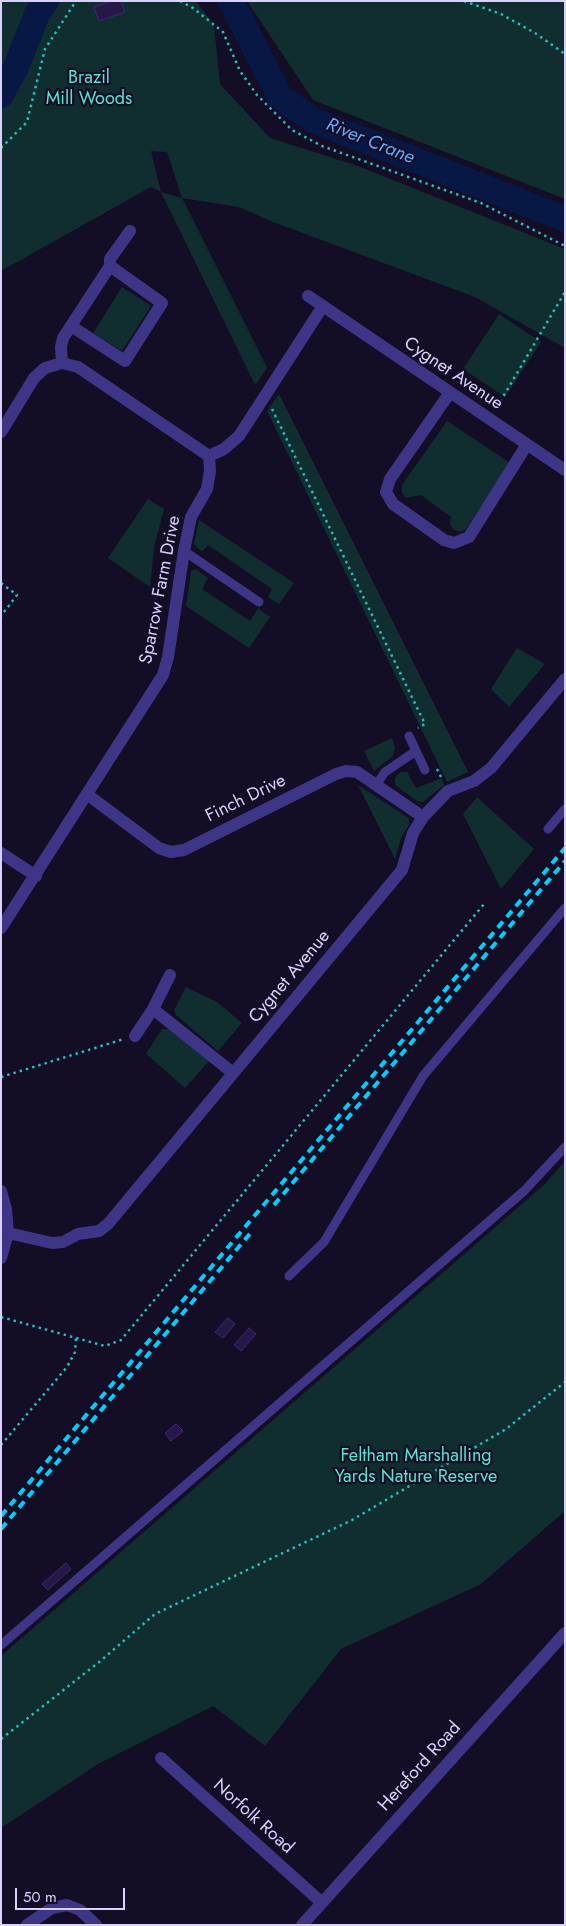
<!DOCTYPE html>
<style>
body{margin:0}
#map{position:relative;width:566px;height:1926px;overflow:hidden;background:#130d25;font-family:Jost,sans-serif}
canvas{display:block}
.frame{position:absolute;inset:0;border:2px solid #dad1ff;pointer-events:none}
.scale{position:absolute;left:15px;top:1888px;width:110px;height:22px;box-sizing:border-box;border:2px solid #dad1ff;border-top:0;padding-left:6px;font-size:15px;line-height:18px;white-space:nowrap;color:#dad1ff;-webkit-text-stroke:4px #130d25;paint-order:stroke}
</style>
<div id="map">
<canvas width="566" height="1926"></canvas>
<div class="frame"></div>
<div class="scale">50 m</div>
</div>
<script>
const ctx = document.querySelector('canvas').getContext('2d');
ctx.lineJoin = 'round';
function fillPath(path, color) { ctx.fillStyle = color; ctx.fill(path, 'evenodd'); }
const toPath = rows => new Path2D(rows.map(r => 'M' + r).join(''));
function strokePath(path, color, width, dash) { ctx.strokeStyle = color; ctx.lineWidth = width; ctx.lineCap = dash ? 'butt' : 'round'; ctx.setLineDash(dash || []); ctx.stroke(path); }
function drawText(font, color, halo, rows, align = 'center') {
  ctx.font = font + ' Jost,sans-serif'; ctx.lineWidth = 4.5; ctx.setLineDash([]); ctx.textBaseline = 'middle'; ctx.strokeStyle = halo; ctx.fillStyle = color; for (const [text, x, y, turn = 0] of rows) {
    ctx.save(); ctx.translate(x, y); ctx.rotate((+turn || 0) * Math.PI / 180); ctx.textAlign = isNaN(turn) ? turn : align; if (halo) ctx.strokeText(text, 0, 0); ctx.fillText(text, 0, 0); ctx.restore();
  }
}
fillPath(toPath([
 [1,1,196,1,214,25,220,84,270,138,358,166,565,249,565,348,475,297,273,222,239,207,182,198,267,368,255,385,161,192,151,187,1,271],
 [151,151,167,152,182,198,161,192],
 [247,1,565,1,565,199,313,100],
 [122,287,151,306,122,351,93,333],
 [499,314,541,342,505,397,463,369],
 [279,394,468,772,447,782,267,411],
 [447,421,510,463,466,529,460,532,453,529,450,524,451,517,421,495,406,498,402,493,402,485],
 [148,499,164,509,154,547,150,587,108,558],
 [199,520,294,583,279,604,268,597,272,589,208,545,202,552,194,544],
 [196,569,208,578,202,589,250,621,258,608,270,617,249,648,186,606,191,571],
 [517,648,545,664,509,707,491,689],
 [392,738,395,747,393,756,374,771,364,751],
 [400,772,407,772,416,788,442,778,444,785,423,802,417,801,395,785,395,778],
 [358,785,409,818,409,825,401,838,395,859],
 [477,797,534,849,501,889,463,814],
 [186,987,217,1002,242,1023,218,1051,176,1015,174,1010],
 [162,1029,170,1029,209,1061,185,1088,146,1054],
 [565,1161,565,1511,481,1584,341,1649,265,1746,213,1706,98,1764,1,1828,1,1656,545,1184]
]), '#102e30');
strokePath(toPath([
 [231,1,280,97,313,120,565,219],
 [1,95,17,65,37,14,46,1]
]), '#071845', 26);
const building = toPath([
 [111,1,121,1,125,12,99,21,94,7,111,1],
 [228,1318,235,1324,223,1338,215,1332,228,1318],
 [249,1328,256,1334,241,1351,234,1345,249,1328],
 [176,1424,183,1431,171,1441,165,1433,176,1424],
 [66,1563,71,1569,48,1590,42,1584,66,1563]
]);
fillPath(building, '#251847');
strokePath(building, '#3e2975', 1);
strokePath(toPath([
 [180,1,193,8,223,32,240,71,257,95,292,130,322,146,481,203,565,246],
 [464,1,501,14,535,33,565,54],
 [1,148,27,122,45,49,76,1],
 [497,407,565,292],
 [272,409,425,724,418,728],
 [1,583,17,595,1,616],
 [437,769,442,779],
 [1,1077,124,1039],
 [1,1317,105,1346,121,1340,484,904],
 [1,1445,67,1367,75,1352,76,1338],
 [1,1739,98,1663,155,1614,352,1520,506,1429,565,1382]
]), '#28babd', 2.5, [2.5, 4]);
strokePath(toPath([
 [184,551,259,602],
 [409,736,425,770],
 [376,785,385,772,416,751],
 [548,829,565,809],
 [289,1276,324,1242,423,1076,565,908],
 [1,1645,524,1191,565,1147]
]), '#3f3587', 9);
strokePath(toPath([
 [110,266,110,259,130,231],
 [308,296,323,306],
 [62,363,61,347,63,338,110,266,162,303,125,361,71,326],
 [449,394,390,479,386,492,393,504,444,540,454,543,469,537,526,446],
 [1,432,34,378,45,368,62,363,78,367,209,456,210,471,207,489,191,517,184,551,168,657,163,675,1,928],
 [209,456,224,449,239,436,323,306,565,470],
 [88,795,159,848,171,852,184,850,336,774,346,771,357,772,423,817],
 [1,853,36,876],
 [170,975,153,1009,233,1073],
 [135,1036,153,1009],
 [1,1191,6,1209,8,1233,1,1258],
 [8,1233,52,1243,63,1242,78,1234,99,1231,108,1224,402,870,413,833,423,817,448,791,474,781,491,768,565,679],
 [161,1758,321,1902],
 [27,1925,52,1908,67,1905,80,1910,96,1925],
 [302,1925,565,1633]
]), '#3f3587', 12);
strokePath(toPath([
 [274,1205,565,861],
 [1,1516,565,848],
 [1,1529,253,1230]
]), '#00cffc', 4, [8, 6]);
drawText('18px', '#56e6ce', '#130d25', [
 ["Brazil",89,79],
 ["Mill Woods",89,100],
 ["Feltham Marshalling",416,1457],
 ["Yards Nature Reserve",416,1478]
]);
drawText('18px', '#dad1ff', '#130d25', [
 ["Cygnet Avenue",453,374,34],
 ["Sparrow Farm Drive",161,590,-79],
 ["Finch Drive",246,799,-26],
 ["Cygnet Avenue",290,977,-50],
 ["Hereford Road",420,1767,-48],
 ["Norfolk Road",253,1817,42]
]);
drawText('italic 19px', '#5fa8ff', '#130d25', [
 ["River Crane",370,142,22]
]);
</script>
